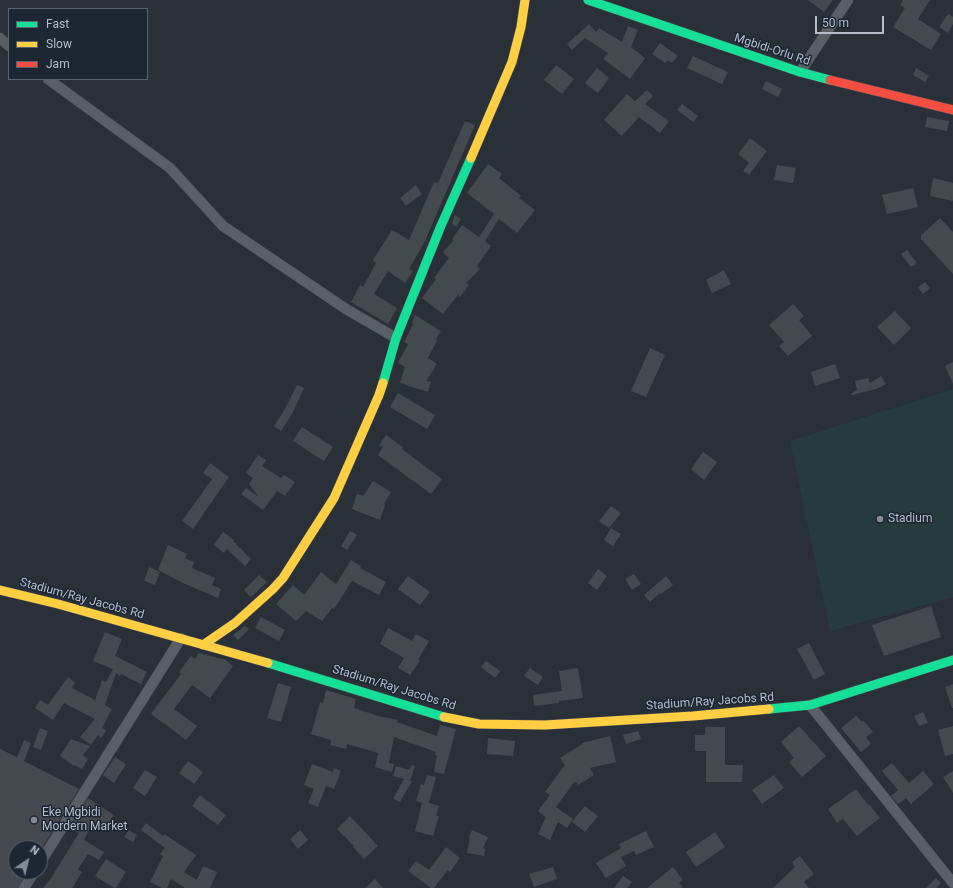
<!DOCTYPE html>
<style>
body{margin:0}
#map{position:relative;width:953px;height:888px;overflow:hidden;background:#2a3038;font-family:Roboto,sans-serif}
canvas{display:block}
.legend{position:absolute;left:8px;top:8px;width:140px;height:72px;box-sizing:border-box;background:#1d2633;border:1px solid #59626f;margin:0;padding:5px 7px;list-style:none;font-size:12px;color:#b4bcc9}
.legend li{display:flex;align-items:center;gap:8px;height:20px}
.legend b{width:20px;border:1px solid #59626f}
.north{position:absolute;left:8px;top:840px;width:40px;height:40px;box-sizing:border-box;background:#1d2633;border:1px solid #59626f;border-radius:50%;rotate:35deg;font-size:11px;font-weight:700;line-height:16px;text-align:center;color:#b4bcc9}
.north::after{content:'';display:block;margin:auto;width:14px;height:18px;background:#848b96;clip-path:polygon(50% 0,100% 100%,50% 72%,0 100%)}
.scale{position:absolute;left:815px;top:16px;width:69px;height:18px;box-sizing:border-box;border:2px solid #b4bcc9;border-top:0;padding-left:5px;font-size:12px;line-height:14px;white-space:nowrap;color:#b4bcc9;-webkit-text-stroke:3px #1d2633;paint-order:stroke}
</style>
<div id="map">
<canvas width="953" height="888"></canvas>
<ul class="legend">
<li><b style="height:5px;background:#16e098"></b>Fast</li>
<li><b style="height:5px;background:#ffcf43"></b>Slow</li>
<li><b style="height:5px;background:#f24e42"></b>Jam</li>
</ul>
<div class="north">N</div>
<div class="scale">50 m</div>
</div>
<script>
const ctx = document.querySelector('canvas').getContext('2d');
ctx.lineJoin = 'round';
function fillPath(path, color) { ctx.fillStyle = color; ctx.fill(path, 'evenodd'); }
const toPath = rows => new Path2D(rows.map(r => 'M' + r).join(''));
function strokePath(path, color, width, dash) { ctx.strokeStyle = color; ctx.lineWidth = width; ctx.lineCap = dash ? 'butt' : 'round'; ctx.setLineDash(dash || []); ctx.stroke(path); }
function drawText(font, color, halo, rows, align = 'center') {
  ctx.font = font + ' Roboto,sans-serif'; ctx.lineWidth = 3; ctx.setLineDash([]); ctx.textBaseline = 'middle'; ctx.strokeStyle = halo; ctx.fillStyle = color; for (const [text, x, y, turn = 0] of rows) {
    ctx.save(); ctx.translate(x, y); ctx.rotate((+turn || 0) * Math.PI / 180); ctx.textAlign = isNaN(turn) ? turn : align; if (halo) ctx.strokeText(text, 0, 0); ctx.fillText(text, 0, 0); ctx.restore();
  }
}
fillPath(toPath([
 [953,389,953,597,830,631,790,441]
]), '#273a3e');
fillPath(toPath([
 [808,0,833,0,824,12],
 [903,0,930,0,918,19,941,34,931,50,893,27,905,8,900,5],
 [948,14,953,17,953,24,948,33,939,27],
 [589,24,596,32,599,28,622,42,628,26,638,30,631,47,645,58,630,79,603,59,608,53,585,38,572,50,567,44],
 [660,43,678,56,672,63,668,60,665,63,652,54],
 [693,56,728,72,722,84,687,68],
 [556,65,574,79,562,94,544,80],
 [597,68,609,78,598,93,585,83],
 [916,68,929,76,925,82,913,75],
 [766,81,782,89,778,97,762,89],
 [647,90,653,96,645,104,669,121,660,133,639,117,622,136,604,120,627,94,635,101],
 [682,104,698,116,693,122,677,110],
 [927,117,949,121,947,131,925,127],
 [465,121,475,125,425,241,409,269,413,271,405,283,388,271,374,294,397,308,388,324,351,302,360,285,363,287,376,263,373,260,392,230,409,240,434,182,438,183],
 [750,138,767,151,749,175,743,171,749,163,738,154],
 [488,164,502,174,499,178,521,196,519,198,535,210,517,233,499,219,485,241,491,246,477,266,480,269,466,283,469,285,460,297,458,295,443,314,422,298,436,279,434,278,449,258,443,252,454,240,452,239,462,225,479,237,494,214,467,193],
 [777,165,796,168,793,183,774,180],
 [933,178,953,183,953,201,930,196],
 [416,185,422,194,406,206,400,198],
 [913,188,918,207,887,214,882,195],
 [455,215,461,219,456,227,452,224],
 [940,218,953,232,953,274,921,239,921,235],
 [907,250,917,263,911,267,901,254],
 [724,270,731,284,712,293,706,280],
 [925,282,930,288,923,294,918,287],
 [793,304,804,316,799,320,812,336,788,356,779,346,784,342,769,325],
 [895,311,911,328,894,345,877,327],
 [415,315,441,331,436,339,437,340,428,358,437,364,426,381,431,382,428,392,400,383,405,367,398,363,408,344,404,342,413,324,412,323],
 [650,348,665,355,646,397,631,391],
 [953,362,953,384,945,366],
 [835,364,840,378,815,386,811,372],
 [881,376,886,384,876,389,852,395,851,394,857,390,855,381,868,378,870,383],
 [297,385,304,388,293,412,281,431,274,426,285,409],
 [398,393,435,415,427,429,390,407],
 [302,427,333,447,324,461,293,441],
 [386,435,403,447,402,449,442,479,431,494,378,455,383,447,379,445],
 [703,452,717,462,704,480,691,469],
 [258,455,266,460,262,466,281,478,284,475,295,482,285,496,277,491,263,510,241,494,246,488,259,497,249,484,253,478,246,473],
 [210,463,229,477,193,529,182,521,212,479,203,473],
 [373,481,391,492,384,504,385,505,380,520,352,509,357,494,363,496],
 [611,506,621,513,609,528,599,521],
 [611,528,621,534,613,546,604,540],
 [350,531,357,535,347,550,341,546],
 [223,532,234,540,233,541,251,559,245,566,227,549,224,553,214,545],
 [168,545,187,554,185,558,194,562,192,568,215,578,212,585,221,589,218,598,183,583,158,570],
 [351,560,361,566,360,568,386,582,379,595,352,581,334,609,332,608,322,621,306,611,296,621,276,604,293,585,304,595,321,572,336,584],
 [149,567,160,572,155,585,144,581],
 [598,569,607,576,597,590,588,583],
 [634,574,641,584,632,590,625,579],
 [259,575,267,582,251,597,244,590],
 [408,576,430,592,420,605,398,589],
 [666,576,673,585,661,594,660,593,650,602,644,595],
 [931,606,941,637,884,656,872,625],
 [261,617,285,630,279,641,255,628],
 [245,626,249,629,238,640,233,635],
 [388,628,412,641,416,634,429,641,418,660,420,661,410,675,398,668,404,658,380,644],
 [105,632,122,639,115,656,147,672,141,684,121,674,120,676,116,673,105,705,112,709,102,728,106,731,101,738,98,735,91,745,80,737,95,719,64,703,53,720,35,708,40,700,48,705,68,677,75,683,72,688,95,700,102,680,106,682,113,669,93,661],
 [809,643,825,674,814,680,797,649],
 [199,653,226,660,233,666,210,698,192,685,174,709,197,726,186,740,151,714,181,674,179,672,191,656,195,659],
 [486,661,500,671,495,678,481,667],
 [530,668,543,677,538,685,524,676],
 [578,668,583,698,559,701,559,703,534,706,533,695,562,691,559,671],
 [278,683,291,687,281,722,267,718],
 [953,684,953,708,952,708,945,687],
 [326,690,356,699,354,708,378,716,398,720,397,722,437,736,440,725,456,729,444,774,434,772,437,755,435,755,436,752,394,737,389,763,394,764,392,772,375,767,378,753,347,744,346,749,330,745,331,740,311,734,320,702,323,703],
 [923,712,928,723,919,726,914,716],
 [856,716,862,722,864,721,873,732,866,737,871,744,861,752,841,728],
 [799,726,826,756,802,777,789,762,794,758,781,742],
 [953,726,953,754,945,756,938,730],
 [705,727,725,727,725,765,743,765,742,782,706,782,706,751,695,751,695,735,705,735],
 [40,728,48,731,41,750,33,747],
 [638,731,641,739,626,744,623,735],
 [610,736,616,762,590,768,594,775,578,785,575,781,556,807,573,819,567,828,558,822,550,840,538,834,546,817,538,811,550,795,545,792,565,765,560,758,582,744,582,743],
 [488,738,515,741,513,756,487,754],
 [71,739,90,746,83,755,88,759,82,769,75,765,74,766,60,756],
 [24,740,31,743,24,761,79,789,40,851,40,848,16,848,16,872,26,872,18,888,0,888,0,749,17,757],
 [115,757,126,764,114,783,103,775],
 [188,761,203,772,194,784,179,773],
 [892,763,909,783,923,771,934,784,911,804,906,798,898,804,891,796,898,790,882,771],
 [312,764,333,772,334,768,341,771,334,789,326,786,318,807,308,803,314,789,304,785],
 [412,765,415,766,410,781,412,781,400,802,393,799,404,779,393,776,396,766,409,770],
 [145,770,157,777,145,796,133,788],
 [953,771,953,793,943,777],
 [427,775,436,777,429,803,439,806,436,816,439,816,433,836,415,831,422,803,416,801,421,784,424,785],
 [774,775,784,788,762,804,752,790],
 [856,789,868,805,869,804,880,818,857,836,843,819,837,823,828,809],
 [200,795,226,815,218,825,192,806],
 [88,798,114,815,105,828,93,821,84,840,104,852,99,860,88,854,78,869,82,872,72,888,43,888,51,878,79,833,69,828],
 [585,806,598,816,585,832,572,822],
 [350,816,378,846,364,859,353,847,354,846,337,829],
 [146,823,163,836,164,834,196,855,184,872,197,880,203,866,217,872,210,888,185,888,171,879,167,888,162,888,150,882,163,856,160,854,165,848,141,830],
 [129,830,137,835,133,842,124,837],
 [300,830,308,840,298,849,290,839],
 [472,830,488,837,483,848,485,849,484,856,467,853,470,837,469,837],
 [646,831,654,847,636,855,634,851,621,857,626,866,606,878,596,863,621,848,619,844],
 [715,832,725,847,696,867,686,852],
 [446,847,460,858,450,872,448,870,434,888,431,888,408,871,416,861,429,870],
 [800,856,814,874,804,882,809,888,773,888,795,867,792,862],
 [106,859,126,872,116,888,114,888,95,876],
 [553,867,557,879,534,887,529,874],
 [673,867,683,880,679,883,683,888,647,888],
 [623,876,632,882,627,888,614,888],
 [936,878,941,883,936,888,926,888],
 [375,879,383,888,365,888]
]), '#444950');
const street = toPath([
 [0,38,9,46],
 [800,72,848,0],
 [48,79,170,168,223,226,346,309,396,338],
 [810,705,953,883],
 [40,863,181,638],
 [24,888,34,872]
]);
const fast = toPath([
 [588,0,800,72,830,80],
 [383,383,396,338,440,228,471,158],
 [268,663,444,717],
 [769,709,810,705,953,660]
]);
const slow = toPath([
 [471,158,512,62,521,27,525,0],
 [0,590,58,604,268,663],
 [203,645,235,623,273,589,283,578,334,498,379,395,383,383],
 [444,717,479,724,545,725,693,716,769,709]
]);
const jam = toPath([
 [830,80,953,110]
]);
strokePath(street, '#484c53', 11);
strokePath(fast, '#484c53', 10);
strokePath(slow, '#484c53', 10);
strokePath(jam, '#484c53', 10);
strokePath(street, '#5a5e66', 10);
strokePath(fast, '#16e098', 9);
strokePath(slow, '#ffcf43', 9);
strokePath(jam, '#f24e42', 9);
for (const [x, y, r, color] of [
 [880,519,4,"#848b96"],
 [34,820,4,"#848b96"]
]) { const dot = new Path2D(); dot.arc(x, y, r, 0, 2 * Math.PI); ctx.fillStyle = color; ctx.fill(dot); strokePath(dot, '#1d2633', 1.5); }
drawText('12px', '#b4bcc9', '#1d2633', [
 ["Mgbidi-Orlu Rd",772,50,18],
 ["Stadium/Ray Jacobs Rd",82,599,15],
 ["Stadium/Ray Jacobs Rd",394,688,17],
 ["Stadium/Ray Jacobs Rd",710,702,-4]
]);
drawText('12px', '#b4bcc9', '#1d2633', [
 ["Stadium",888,519],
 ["Eke Mgbidi",42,813],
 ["Mordern Market",42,827]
], 'left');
</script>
